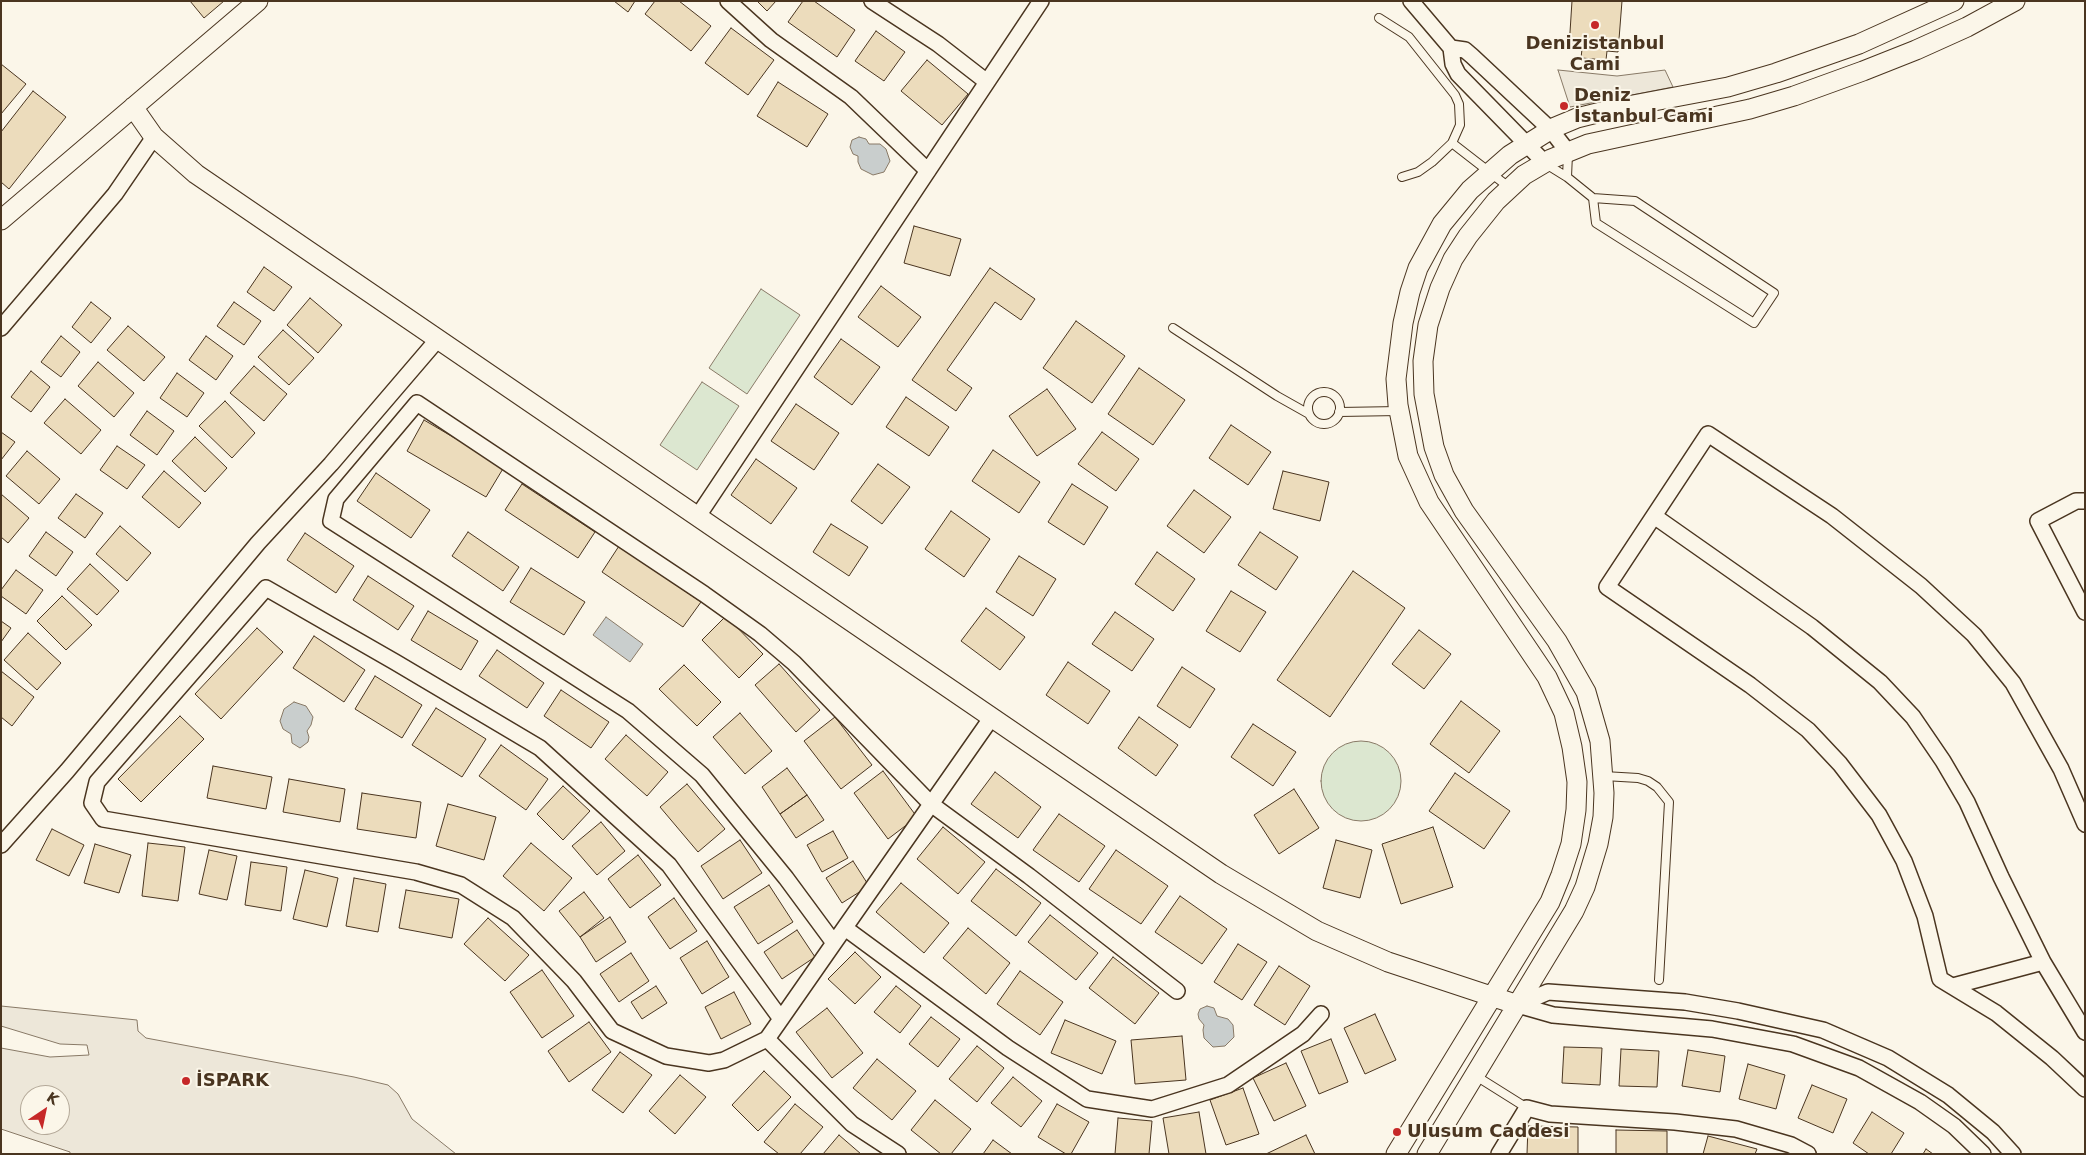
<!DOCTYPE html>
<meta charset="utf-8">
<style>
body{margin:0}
#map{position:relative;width:2086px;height:1155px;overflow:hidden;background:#fbf6e9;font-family:"DejaVu Sans",sans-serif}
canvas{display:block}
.frame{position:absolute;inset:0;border:2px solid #4a3520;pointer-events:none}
.north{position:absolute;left:20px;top:1085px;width:50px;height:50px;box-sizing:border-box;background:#fbf6e9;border:1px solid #b4a999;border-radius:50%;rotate:34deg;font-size:14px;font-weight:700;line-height:20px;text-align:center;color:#4a3520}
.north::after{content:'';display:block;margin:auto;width:18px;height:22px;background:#c62828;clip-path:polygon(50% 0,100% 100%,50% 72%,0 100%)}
</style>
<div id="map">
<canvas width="2086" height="1155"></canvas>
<div class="frame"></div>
<div class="north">K</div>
</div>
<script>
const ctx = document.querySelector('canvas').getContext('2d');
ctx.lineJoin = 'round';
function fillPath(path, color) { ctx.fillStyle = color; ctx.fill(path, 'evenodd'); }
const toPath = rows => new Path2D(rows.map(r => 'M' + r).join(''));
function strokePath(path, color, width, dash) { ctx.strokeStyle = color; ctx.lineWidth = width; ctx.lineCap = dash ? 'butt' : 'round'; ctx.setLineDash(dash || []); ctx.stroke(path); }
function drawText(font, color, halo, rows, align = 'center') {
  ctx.font = font + ' "DejaVu Sans",sans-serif'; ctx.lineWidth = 4; ctx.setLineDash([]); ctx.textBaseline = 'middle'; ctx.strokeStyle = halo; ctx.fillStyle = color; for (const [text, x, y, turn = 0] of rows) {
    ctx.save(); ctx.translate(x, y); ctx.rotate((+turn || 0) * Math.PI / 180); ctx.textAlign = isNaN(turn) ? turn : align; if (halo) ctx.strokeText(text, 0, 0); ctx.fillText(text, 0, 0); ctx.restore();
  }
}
const green = toPath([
 [761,289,800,315,747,394,709,368,761,289],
 [702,382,739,406,697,470,660,445,702,382],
 '1321 781a40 40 0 1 1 80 0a40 40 0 1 1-80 0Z'
]);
fillPath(green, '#dce7d0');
strokePath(green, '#887966', 1);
const parking = toPath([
 [1558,70,1617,76,1665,70,1673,87,1570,107,1558,70],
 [1,1006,137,1020,138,1031,146,1038,354,1077,388,1085,398,1094,412,1119,456,1154,70,1154,70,1152,1,1129,1,1048,50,1057,89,1055,87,1045,60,1044,1,1026,1,1006],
 [30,1095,60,1095,60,1125,30,1125,30,1095]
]);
fillPath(parking, '#ede7d9');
strokePath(parking, '#887966', 1);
const water = toPath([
 [859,137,866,139,869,144,880,144,886,149,890,161,884,172,873,175,861,169,858,162,858,156,853,154,850,147,852,140,859,137],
 [606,617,643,644,630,662,593,635,606,617],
 [294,702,306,706,313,717,311,725,307,731,309,737,308,742,300,748,292,743,291,734,283,729,280,721,284,709,294,702],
 [1207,1006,1214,1008,1217,1016,1228,1019,1233,1025,1234,1037,1225,1046,1213,1047,1204,1038,1203,1030,1204,1025,1199,1019,1198,1014,1200,1009,1207,1006]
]);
fillPath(water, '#c9cecd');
strokePath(water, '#887966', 1);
const building = toPath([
 [190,1,224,1,204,18,190,1],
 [614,1,635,1,628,12,614,1],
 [655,1,679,1,711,26,691,51,645,14,655,1],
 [757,1,776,1,767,11,757,1],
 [803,1,814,1,855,30,837,57,788,22,803,1],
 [1572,1,1622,1,1618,52,1607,51,1606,60,1581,58,1582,49,1569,48,1572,1],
 [731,28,774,60,748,95,705,63,731,28],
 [876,31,905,52,884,81,855,61,876,31],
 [927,60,968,94,942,125,901,91,927,60],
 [1,64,26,84,1,114,1,64],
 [778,82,828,114,807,147,757,116,778,82],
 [33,91,66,117,9,189,1,182,1,132,33,91],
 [914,226,961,239,950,276,904,263,914,226],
 [264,267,292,287,274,311,247,292,264,267],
 [990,268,1035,299,1021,320,995,302,947,370,972,388,956,411,912,380,990,268],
 [881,286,921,317,898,347,858,317,881,286],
 [310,298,342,325,318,353,287,325,310,298],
 [91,302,111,318,91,343,72,327,91,302],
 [234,302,261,321,244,345,217,326,234,302],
 [1076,321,1125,356,1092,403,1043,368,1076,321],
 [128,326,165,357,144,381,107,350,128,326],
 [283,330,314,358,289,385,258,357,283,330],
 [61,336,80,352,61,377,41,362,61,336],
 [206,336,233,356,216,380,189,360,206,336],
 [841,339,880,367,852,405,814,377,841,339],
 [98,362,134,393,114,417,78,386,98,362],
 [254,366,287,394,264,421,230,393,254,366],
 [1139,368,1185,400,1153,445,1108,414,1139,368],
 [31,371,50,387,31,412,11,397,31,371],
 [177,373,204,393,187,417,160,398,177,373],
 [1047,389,1076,429,1037,456,1009,416,1047,389],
 [906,397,949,427,929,456,886,427,906,397],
 [65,399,101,430,81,454,44,423,65,399],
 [225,401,255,433,232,458,199,426,225,401],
 [796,404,839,433,814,470,771,441,796,404],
 [147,411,174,431,157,455,130,435,147,411],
 [424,420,504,467,486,497,407,451,424,420],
 [1231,425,1271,452,1248,485,1209,458,1231,425],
 [1,432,15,442,1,460,1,432],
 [1102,432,1139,459,1116,491,1078,464,1102,432],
 [195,437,227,468,205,492,172,461,195,437],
 [117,446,145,465,127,489,100,470,117,446],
 [993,450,1040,482,1019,513,972,481,993,450],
 [27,451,60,479,39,504,6,476,27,451],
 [756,459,797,488,771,524,731,495,756,459],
 [878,464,910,487,882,524,851,501,878,464],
 [164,471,201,503,179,528,142,497,164,471],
 [1283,471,1329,482,1320,521,1273,509,1283,471],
 [376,473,430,510,411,538,357,501,376,473],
 [522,484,595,532,578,558,505,510,522,484],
 [1072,484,1108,507,1084,545,1048,522,1072,484],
 [1194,490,1231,517,1204,553,1167,526,1194,490],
 [1,494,29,518,8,543,1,537,1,494],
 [76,494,103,513,85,538,58,518,76,494],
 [951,511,990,539,964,577,925,549,951,511],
 [831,524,868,547,849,576,813,552,831,524],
 [120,526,151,553,127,581,96,554,120,526],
 [46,532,73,552,56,576,29,556,46,532],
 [468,532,519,567,503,591,452,556,468,532],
 [1260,532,1298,557,1276,590,1238,565,1260,532],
 [305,533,354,566,336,593,287,560,305,533],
 [619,546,701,602,683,627,602,572,619,546],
 [1157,552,1195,579,1173,611,1135,584,1157,552],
 [1019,556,1056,579,1033,616,996,592,1019,556],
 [90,564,119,591,97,615,67,589,90,564],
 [531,568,585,602,564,635,510,602,531,568],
 [16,570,43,590,26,614,1,596,1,590,16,570],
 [1353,571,1405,608,1330,717,1277,680,1353,571],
 [368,576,414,606,398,630,353,600,368,576],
 [1231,591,1266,612,1240,652,1206,631,1231,591],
 [62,596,92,625,66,650,37,621,62,596],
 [986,608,1025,637,1000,670,961,641,986,608],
 [428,611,478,641,461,670,411,640,428,611],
 [1115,612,1154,639,1132,671,1092,644,1115,612],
 [726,616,763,654,739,678,702,640,726,616],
 [1,621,11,628,1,642,1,621],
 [257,628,283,652,221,719,195,694,257,628],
 [1419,630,1451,654,1424,689,1392,664,1419,630],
 [28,633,61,663,37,690,4,660,28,633],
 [314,636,365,670,344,702,293,668,314,636],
 [497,650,544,683,527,708,479,676,497,650],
 [1068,662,1110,691,1088,724,1046,695,1068,662],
 [779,664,820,710,796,732,755,685,779,664],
 [684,665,721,702,697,726,659,689,684,665],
 [1182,667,1215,689,1190,728,1157,706,1182,667],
 [1,671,34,697,12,726,1,717,1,671],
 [375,676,422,705,402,738,355,709,375,676],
 [561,690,609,722,591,748,544,716,561,690],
 [1461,701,1500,731,1469,773,1430,744,1461,701],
 [436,708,486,739,462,777,412,745,436,708],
 [740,713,772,751,745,774,713,737,740,713],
 [180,716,204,739,141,802,118,779,180,716],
 [835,717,872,765,841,789,804,741,835,717],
 [1139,717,1178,745,1156,776,1118,748,1139,717],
 [1253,724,1296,752,1273,786,1231,757,1253,724],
 [626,735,668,772,647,796,605,759,626,735],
 [501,745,548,779,526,810,479,776,501,745],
 [213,766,272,777,266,809,207,798,213,766],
 [787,768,807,795,780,814,762,787,787,768],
 [883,771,917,817,888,839,854,793,883,771],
 [995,772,1041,807,1018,838,971,804,995,772],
 [1455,773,1510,811,1484,849,1429,811,1455,773],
 [289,779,345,789,340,822,283,812,289,779],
 [687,784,725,829,698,852,660,807,687,784],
 [563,786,590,811,563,840,537,814,563,786],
 [1294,789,1319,828,1279,854,1254,815,1294,789],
 [362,793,421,802,416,838,357,829,362,793],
 [807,795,824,820,796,838,780,814,807,795],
 [448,804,496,817,484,860,436,846,448,804],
 [1059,814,1105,846,1079,882,1033,850,1059,814],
 [601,822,625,851,597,875,572,846,601,822],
 [943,827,985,862,958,894,917,859,943,827],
 [1433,827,1453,887,1401,904,1382,844,1433,827],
 [52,829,84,845,69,876,36,860,52,829],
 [833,831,848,858,822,872,807,845,833,831],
 [740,840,762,873,723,899,701,866,740,840],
 [1336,840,1372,850,1360,898,1323,888,1336,840],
 [148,843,185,847,178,901,142,896,148,843],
 [531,843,572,878,544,911,503,876,531,843],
 [95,844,131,855,119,893,84,883,95,844],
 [209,850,237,856,227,900,199,894,209,850],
 [1116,850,1168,886,1141,924,1089,889,1116,850],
 [638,855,661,885,630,908,608,879,638,855],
 [853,861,869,886,842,903,826,878,853,861],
 [251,862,287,867,281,911,245,905,251,862],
 [996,869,1041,903,1016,936,971,901,996,869],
 [305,870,338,878,327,927,293,919,305,870],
 [354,878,386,884,378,932,346,926,354,878],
 [901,883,949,923,924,953,876,912,901,883],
 [769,885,793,922,758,944,734,907,769,885],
 [406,890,459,899,452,938,399,928,406,890],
 [584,892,604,918,580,937,559,911,584,892],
 [1180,896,1227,929,1202,964,1155,932,1180,896],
 [674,898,697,931,670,949,648,917,674,898],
 [1050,915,1098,953,1076,980,1028,942,1050,915],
 [610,917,626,942,596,962,580,937,610,917],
 [488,918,529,955,505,981,464,944,488,918],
 [968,928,1010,963,986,994,943,958,968,928],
 [797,930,815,957,782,979,764,952,797,930],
 [707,941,729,977,702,994,680,958,707,941],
 [1238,944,1267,962,1242,1000,1214,982,1238,944],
 [855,952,881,977,855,1004,828,979,855,952],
 [631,953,649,981,619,1002,600,974,631,953],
 [1113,957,1159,993,1135,1024,1089,988,1113,957],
 [1279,966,1310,986,1285,1025,1254,1005,1279,966],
 [542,970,574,1016,542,1038,510,992,542,970],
 [1020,971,1063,1002,1040,1035,997,1004,1020,971],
 [656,986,667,1003,642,1019,631,1002,656,986],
 [896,986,921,1006,900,1033,874,1012,896,986],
 [734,992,751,1024,721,1039,705,1007,734,992],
 [827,1008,863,1053,832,1078,796,1032,827,1008],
 [1375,1014,1396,1060,1365,1074,1344,1028,1375,1014],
 [931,1017,960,1039,938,1067,909,1044,931,1017],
 [1065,1020,1116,1041,1102,1074,1051,1053,1065,1020],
 [589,1022,611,1052,569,1082,548,1051,589,1022],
 [1182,1036,1186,1080,1135,1084,1131,1040,1182,1036],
 [1331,1039,1348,1082,1319,1094,1301,1051,1331,1039],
 [977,1046,1004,1068,977,1102,949,1079,977,1046],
 [1564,1047,1602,1048,1600,1085,1562,1083,1564,1047],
 [1621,1049,1659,1051,1657,1087,1619,1086,1621,1049],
 [1688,1050,1725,1056,1720,1092,1682,1086,1688,1050],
 [620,1052,652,1075,623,1113,592,1090,620,1052],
 [877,1059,916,1091,892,1120,853,1088,877,1059],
 [1286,1063,1306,1106,1274,1121,1253,1078,1286,1063],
 [1748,1064,1785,1075,1776,1109,1739,1099,1748,1064],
 [764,1071,791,1097,758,1131,732,1105,764,1071],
 [680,1075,706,1097,675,1134,649,1111,680,1075],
 [1013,1077,1042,1101,1021,1127,991,1103,1013,1077],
 [1812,1085,1847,1099,1833,1133,1798,1118,1812,1085],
 [1243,1088,1259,1134,1226,1145,1210,1100,1243,1088],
 [935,1100,971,1129,951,1154,941,1154,911,1130,935,1100],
 [795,1104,823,1127,800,1154,779,1154,764,1142,795,1104],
 [1057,1104,1089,1122,1071,1154,1066,1154,1038,1137,1057,1104],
 [1199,1112,1206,1154,1169,1154,1163,1118,1199,1112],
 [1872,1112,1904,1133,1891,1154,1869,1154,1853,1143,1872,1112],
 [1118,1118,1152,1121,1149,1154,1115,1154,1118,1118],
 [1528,1126,1578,1127,1578,1154,1527,1154,1528,1126],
 [1616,1130,1667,1131,1667,1154,1616,1154,1616,1130],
 [839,1135,861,1154,823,1154,839,1135],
 [1306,1135,1315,1154,1266,1154,1306,1135],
 [1708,1136,1757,1149,1755,1154,1703,1154,1708,1136],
 [993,1140,1012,1154,983,1154,993,1140],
 [1926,1149,1933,1154,1923,1154,1926,1149]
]);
fillPath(building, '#ecdcbc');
strokePath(building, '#4a3520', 1);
const service = toPath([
 [1379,18,1409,37,1455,95,1459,104,1460,125,1452,143,1432,162,1418,172,1402,177],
 [1452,143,1510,188],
 [1568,154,1567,177,1593,198,1596,223,1754,323,1774,293,1635,201,1593,198],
 [1546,164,1567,177],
 [1173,328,1277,396,1309,414],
 '1308 408a16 16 0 1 1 32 0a16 16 0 1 1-32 0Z',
 [1339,412,1399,411],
 [1604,776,1638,778,1648,781,1657,787,1669,802,1659,980],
 [1476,1076,1527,1108]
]);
const minor = toPath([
 [728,1,771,40,851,97,928,171],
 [872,1,938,44,987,82],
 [1411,1,1451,48,1453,64,1458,74,1545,163],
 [1451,48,1465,50,1472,56,1551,130,1568,152],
 [1,328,115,194,154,137],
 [2085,501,2076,501,2038,521,2085,612],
 [698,516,1041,1],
 [1654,516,1812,627,1880,682,1913,717,1943,761,1967,802,2001,877,2043,962,2085,1032],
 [2085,824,2061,769,2013,683,1974,635,1921,586,1832,516,1708,434,1607,587,1750,685,1808,730,1840,764,1879,815,1904,861,1925,916,1940,979,1996,1013,2052,1058,2085,1089],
 [1,845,67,771,258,543,331,464,438,339],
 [845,928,1008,1048,1087,1099,1152,1109,1228,1085,1303,1034,1321,1014],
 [834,943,786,878,702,775,628,711,331,521,336,499,417,403,704,594,760,634,794,663,931,804,1029,876,1177,991],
 [1953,986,2043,962],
 [1518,1005,1548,992,1685,1002,1738,1011,1823,1030,1888,1058,1948,1095,1993,1132,2013,1154],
 [1518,1005,1553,1015,1712,1029,1793,1044,1859,1068,1920,1102,1954,1126,1983,1154],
 [781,1019,669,865,540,748,395,662,266,588,97,782,92,803,103,819,416,872,461,885,513,918,574,981,612,1031,666,1056,709,1063,724,1060,767,1039,781,1019,834,943,992,717],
 [767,1039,852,1124,898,1154],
 [1499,1154,1527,1108,1550,1114,1675,1122,1736,1129,1791,1145,1808,1154]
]);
const tertiary = toPath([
 [133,107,154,137,196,174,1221,874,1317,931,1388,962,1518,1005],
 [1,220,258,1],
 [1396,1154,1550,902,1561,875,1571,844,1576,810,1577,782,1572,747,1564,713,1547,677,1429,502,1408,456,1398,405,1396,379,1403,323,1410,292,1418,268,1442,224,1470,190,1510,155,1553,128,1577,118,1617,108,1728,87,1776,73,1859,44,1954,1],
 [1427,1154,1574,911,1585,887,1598,844,1603,817,1604,793,1600,741,1586,692,1557,641,1464,511,1444,475,1434,447,1424,394,1423,361,1428,325,1440,288,1453,259,1468,236,1496,201,1524,175,1551,159,1588,144,1750,109,1794,96,1863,71,1916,50,1967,27,2015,1]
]);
strokePath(service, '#4a3520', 10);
strokePath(minor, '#4a3520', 18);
strokePath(tertiary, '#4a3520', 21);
strokePath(service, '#fbf6e9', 8);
strokePath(minor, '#fbf6e9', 15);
strokePath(tertiary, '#fbf6e9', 19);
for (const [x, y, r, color] of [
 [1595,25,5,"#c62828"],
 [1564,106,5,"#c62828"],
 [186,1081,5,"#c62828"],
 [1397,1132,5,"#c62828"]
]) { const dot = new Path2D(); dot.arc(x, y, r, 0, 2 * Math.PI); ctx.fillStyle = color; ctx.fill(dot); strokePath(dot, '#fbf6e9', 2); }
drawText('bold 18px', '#4a3520', '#fbf6e9', [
 ["Denizistanbul",1595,44,"center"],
 ["Cami",1595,65,"center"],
 ["Deniz",1574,96],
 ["İstanbul Cami",1574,117],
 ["İSPARK",196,1081],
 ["Ulusum Caddesi",1407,1132]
], 'left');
</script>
